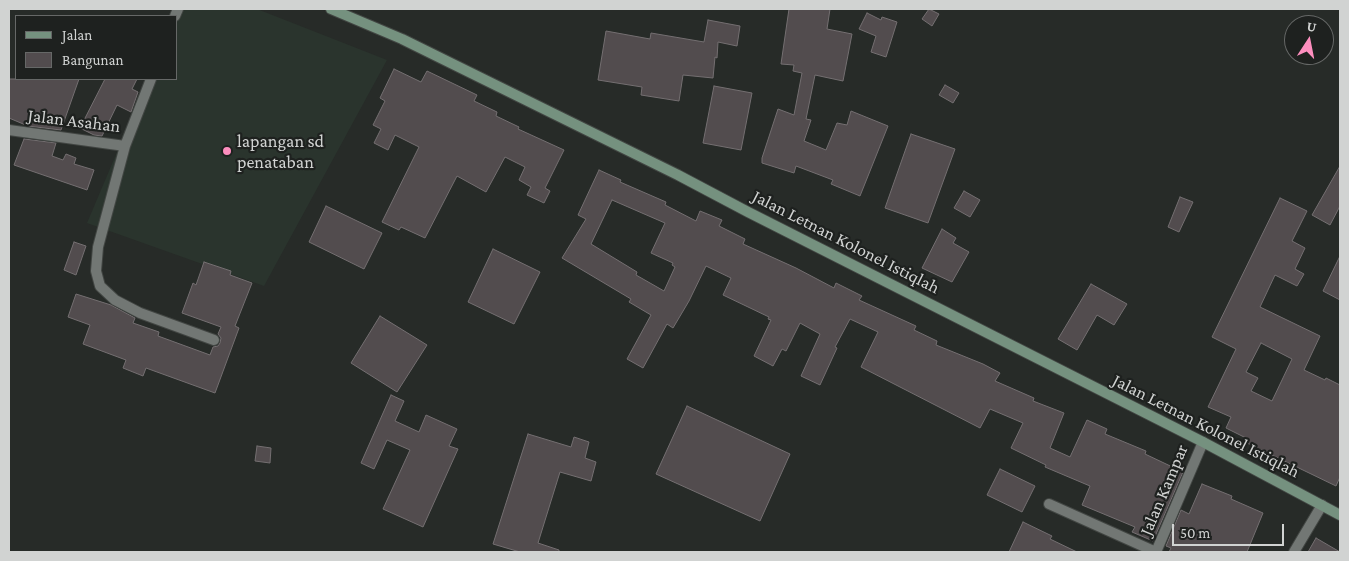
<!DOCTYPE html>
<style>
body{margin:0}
#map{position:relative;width:1349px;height:561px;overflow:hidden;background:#272b28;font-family:"Crimson Pro",serif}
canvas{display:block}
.frame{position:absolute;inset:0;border:10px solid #d1d3d2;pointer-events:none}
.legend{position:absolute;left:15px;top:15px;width:162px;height:65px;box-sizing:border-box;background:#1e211f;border:1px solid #666867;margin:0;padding:6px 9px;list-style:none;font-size:15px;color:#d1d3d2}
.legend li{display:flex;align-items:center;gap:10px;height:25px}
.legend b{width:25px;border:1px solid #666867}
.north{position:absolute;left:1284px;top:15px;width:50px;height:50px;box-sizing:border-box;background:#1e211f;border:1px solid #666867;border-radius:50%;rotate:11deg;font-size:14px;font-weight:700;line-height:20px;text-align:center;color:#d1d3d2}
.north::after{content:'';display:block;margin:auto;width:18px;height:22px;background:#fd8ebe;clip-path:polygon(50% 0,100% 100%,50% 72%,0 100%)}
.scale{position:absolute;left:1172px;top:524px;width:112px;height:22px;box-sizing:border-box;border:2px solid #d1d3d2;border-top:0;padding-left:6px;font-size:15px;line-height:18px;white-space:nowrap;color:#d1d3d2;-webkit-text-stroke:4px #1e211f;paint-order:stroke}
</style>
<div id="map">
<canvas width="1349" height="561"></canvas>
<div class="frame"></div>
<ul class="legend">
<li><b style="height:6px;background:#75917f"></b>Jalan</li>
<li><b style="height:14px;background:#524c4e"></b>Bangunan</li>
</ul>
<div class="north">U</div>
<div class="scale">50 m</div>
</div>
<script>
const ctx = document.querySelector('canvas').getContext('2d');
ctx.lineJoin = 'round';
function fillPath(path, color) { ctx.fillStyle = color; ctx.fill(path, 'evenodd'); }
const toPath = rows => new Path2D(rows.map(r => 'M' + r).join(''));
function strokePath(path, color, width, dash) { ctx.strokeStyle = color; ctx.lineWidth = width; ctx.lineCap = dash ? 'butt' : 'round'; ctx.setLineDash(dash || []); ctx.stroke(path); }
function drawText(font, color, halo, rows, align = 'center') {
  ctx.font = font + ' "Crimson Pro",serif'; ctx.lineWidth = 4.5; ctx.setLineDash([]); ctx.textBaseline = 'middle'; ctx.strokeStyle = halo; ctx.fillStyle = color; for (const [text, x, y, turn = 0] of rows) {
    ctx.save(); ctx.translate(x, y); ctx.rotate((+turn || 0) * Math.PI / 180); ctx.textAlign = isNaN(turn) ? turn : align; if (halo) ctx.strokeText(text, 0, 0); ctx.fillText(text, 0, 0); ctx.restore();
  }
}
fillPath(toPath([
 [177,9,257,9,387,60,264,286,87,223,148,79,176,79]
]), '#2a342d');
const building = toPath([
 [789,9,830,9,827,29,852,34,843,81,815,75,806,119,811,120,804,141,826,150,837,123,847,125,851,111,888,126,860,196,831,184,833,180,796,166,794,173,762,163,762,158,778,109,794,115,802,73,793,71,794,65,781,64,789,9],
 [929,9,939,14,932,26,922,19,929,9],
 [867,13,881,20,882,17,897,22,886,57,871,52,876,36,859,29,867,13],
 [708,20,740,26,737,46,718,42,717,58,715,57,713,78,683,75,679,101,641,95,642,87,598,80,606,31,650,39,651,33,704,42,708,20],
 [394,69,421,82,427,71,477,95,474,101,497,112,496,116,519,127,518,129,564,150,545,188,550,191,544,203,527,195,531,187,519,180,525,167,505,157,486,192,457,176,425,238,401,227,399,230,382,222,419,147,395,135,388,150,374,143,381,129,373,125,385,101,380,98,394,69],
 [9,79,79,79,61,130,28,126,9,118,9,79],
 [105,79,137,79,132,89,138,92,131,112,117,105,102,136,94,135,80,128,105,79],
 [945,85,959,93,953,103,939,95,945,85],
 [714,86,752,93,741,150,703,143,714,86],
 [911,134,955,149,928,223,885,208,911,134],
 [24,139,56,143,52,156,63,160,66,154,76,158,74,164,94,170,87,190,14,165,24,139],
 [1340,166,1340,206,1330,225,1312,215,1340,166],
 [599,170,621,180,620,182,666,202,665,205,696,221,700,211,722,220,719,226,745,239,743,244,796,268,834,288,836,283,862,296,859,300,916,326,914,330,937,341,936,345,983,364,1000,373,995,381,1034,398,1033,401,1064,413,1050,448,1070,457,1087,420,1107,429,1105,434,1146,451,1145,454,1183,472,1153,541,1132,532,1135,527,1082,505,1090,486,1045,467,1046,465,1011,448,1023,423,990,409,980,428,861,367,878,332,850,319,835,347,837,348,820,385,801,376,820,334,800,323,786,351,782,349,773,366,754,356,771,320,768,319,769,317,723,295,731,278,706,266,689,301,673,328,667,324,643,368,627,359,651,315,629,302,631,299,562,258,586,219,578,215,599,170],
 [612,200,665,223,651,253,673,263,672,265,675,267,664,291,636,275,637,272,591,244,612,200],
 [964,191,980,200,970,217,954,208,964,191],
 [1180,197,1193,202,1179,232,1168,227,1180,197],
 [1280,198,1307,211,1292,241,1305,248,1295,269,1304,274,1297,286,1275,275,1260,307,1320,336,1304,370,1325,380,1326,378,1340,385,1340,477,1336,486,1245,442,1246,438,1226,428,1231,417,1208,407,1236,349,1212,337,1280,198],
 [1261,343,1292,359,1272,401,1251,391,1258,378,1246,372,1261,343],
 [326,206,382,233,364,269,309,242,326,206],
 [942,229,956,238,953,243,969,252,952,282,922,268,942,229],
 [74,242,86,246,76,275,64,270,74,242],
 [493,249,540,272,514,324,468,302,493,249],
 [1340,256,1340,300,1323,291,1340,256],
 [204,262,231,271,230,275,252,283,235,326,239,328,215,393,146,368,143,376,123,368,126,360,83,344,90,325,68,317,76,294,111,305,135,318,133,323,159,332,158,336,210,355,213,347,218,346,220,343,221,338,218,334,221,327,182,313,193,283,196,285,204,262],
 [1091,284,1127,304,1114,325,1097,315,1077,350,1058,339,1091,284],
 [380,316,427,345,397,392,351,363,380,316],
 [391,395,404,401,395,421,419,432,426,415,457,429,449,446,458,449,423,527,383,509,410,450,387,440,374,469,361,463,391,395],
 [687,406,790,454,760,521,656,474,687,406],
 [528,434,571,447,574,437,589,442,585,458,596,462,591,481,560,472,538,543,559,550,559,552,520,552,493,544,528,434],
 [257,446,271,448,270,463,255,461,257,446],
 [1000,469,1035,486,1022,512,987,495,1000,469],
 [1202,484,1232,496,1231,499,1263,513,1247,552,1169,552,1171,548,1166,546,1181,510,1189,514,1202,484],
 [1023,522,1052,536,1050,539,1077,552,1009,552,1023,522],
 [1316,538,1340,552,1308,552,1316,538]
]);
fillPath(building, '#524c4e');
strokePath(building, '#746f71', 1);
const street = toPath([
 [175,16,178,9],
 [9,130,125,146,151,79],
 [125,146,98,247,96,271,100,286,115,300,140,313,214,340],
 [1049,504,1156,552],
 [1156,552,1203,442],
 [1294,552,1322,505]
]);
const secondary = toPath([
 [331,9,402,39,678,175,748,212,1203,442,1340,515]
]);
strokePath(street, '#424643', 12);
strokePath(secondary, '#424643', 12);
strokePath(street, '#727774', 10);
strokePath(secondary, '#75917f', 10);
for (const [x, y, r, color] of [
 [227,151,5,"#fd8ebe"]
]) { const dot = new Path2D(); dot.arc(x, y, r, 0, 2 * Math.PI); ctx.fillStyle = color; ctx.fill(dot); strokePath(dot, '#1e211f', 2); }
drawText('18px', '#d1d3d2', '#1e211f', [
 ["Jalan Asahan",74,121,7],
 ["Jalan Letnan Kolonel Istiqlah",846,242,27],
 ["Jalan Letnan Kolonel Istiqlah",1206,426,27],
 ["Jalan Kampar",1164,490,-67]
]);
drawText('18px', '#d1d3d2', '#1e211f', [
 ["lapangan sd",237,141],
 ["penataban",237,162]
], 'left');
</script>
